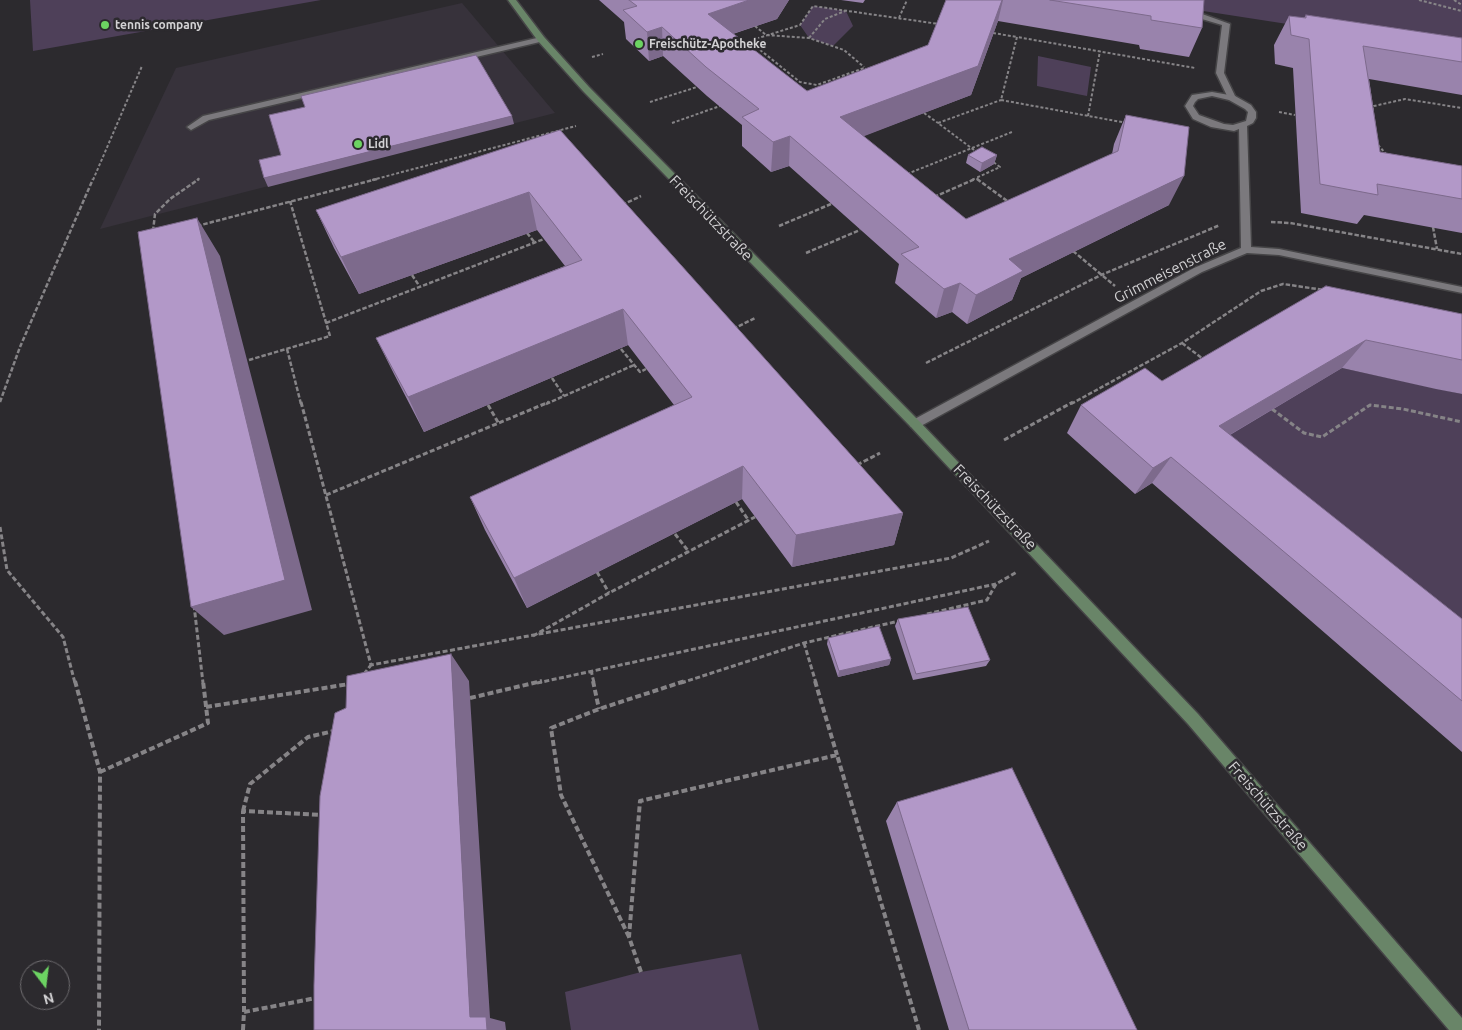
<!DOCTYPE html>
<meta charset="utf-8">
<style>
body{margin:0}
#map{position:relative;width:1462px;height:1030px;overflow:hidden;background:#2c2a2e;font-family:Ubuntu,sans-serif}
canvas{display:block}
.north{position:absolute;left:20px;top:960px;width:50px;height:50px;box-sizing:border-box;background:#2c2a2e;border:1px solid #6f6d70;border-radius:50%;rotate:165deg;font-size:14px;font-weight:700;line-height:20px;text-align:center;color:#d3d2d4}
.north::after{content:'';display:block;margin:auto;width:18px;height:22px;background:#6cd362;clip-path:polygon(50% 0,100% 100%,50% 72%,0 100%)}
</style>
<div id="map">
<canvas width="1462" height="1030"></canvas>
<div class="north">N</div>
</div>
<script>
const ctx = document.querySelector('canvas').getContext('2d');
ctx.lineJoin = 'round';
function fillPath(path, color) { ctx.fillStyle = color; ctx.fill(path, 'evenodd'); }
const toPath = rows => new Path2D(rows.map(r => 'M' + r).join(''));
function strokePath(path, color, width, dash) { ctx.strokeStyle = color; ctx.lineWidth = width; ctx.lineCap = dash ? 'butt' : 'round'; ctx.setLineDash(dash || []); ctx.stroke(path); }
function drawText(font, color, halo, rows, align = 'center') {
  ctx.font = font + ' Ubuntu,sans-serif'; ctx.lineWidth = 5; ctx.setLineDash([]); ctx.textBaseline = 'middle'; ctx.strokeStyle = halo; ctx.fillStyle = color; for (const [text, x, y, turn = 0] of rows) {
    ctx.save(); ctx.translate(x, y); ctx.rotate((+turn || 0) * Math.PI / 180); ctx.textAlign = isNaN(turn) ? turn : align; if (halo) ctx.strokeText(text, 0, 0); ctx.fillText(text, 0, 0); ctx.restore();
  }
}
fillPath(toPath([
 [462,3,555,113,100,229,176,68]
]), '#37323b');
fillPath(toPath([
 [30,0,321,0,33,51],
 [1132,0,1462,0,1462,51],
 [813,6,846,11,853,26,833,46,809,38,800,25],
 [1038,56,1091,67,1087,96,1037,86],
 [1342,368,1462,394,1462,655,1199,453],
 [741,954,759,1030,571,1030,565,992,641,972]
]), '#4e4059');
const service = toPath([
 [1185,10,1191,10,1230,24,1224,73,1236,98,1235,100,1229,100,1216,73,1222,25,1185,14,1185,10],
 [541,37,544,37,544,41,209,120,191,130,187,127,203,116,541,37]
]);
const minor = toPath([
 [1212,92,1235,96,1251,105,1256,112,1256,118,1253,123,1247,126,1251,247,1279,249,1462,287,1462,293,1279,255,1247,253,1202,272,919,427,911,427,909,424,911,421,1194,268,1241,248,1239,129,1234,131,1211,127,1193,119,1185,106,1192,95,1212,92],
 [1212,96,1229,100,1245,109,1248,112,1246,121,1233,125,1224,124,1199,115,1193,106,1195,102,1198,99,1212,96]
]);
const secondary = toPath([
 [508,0,516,0,544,37,589,87,919,421,1198,714,1462,1018,1462,1030,1449,1030,1188,724,911,427,583,91,538,41,508,0]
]);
strokePath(service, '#464547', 3);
strokePath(minor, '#464547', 3);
strokePath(secondary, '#464547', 3);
strokePath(toPath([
 [1419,0,1462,11],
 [1454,0,1462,5],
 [899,18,907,0],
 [755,26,766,35,809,38,844,50,864,67],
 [993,33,1017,37],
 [809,38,825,19,845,11],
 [592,57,603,54],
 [868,70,864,68,817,85,800,82,749,41,800,25,813,6,939,24],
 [650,102,697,87],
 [1372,111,1374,106,1405,99,1462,108],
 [1279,112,1295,115],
 [924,113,938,123],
 [1088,116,1100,51],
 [672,123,720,106],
 [1127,123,1001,100,1017,37,1195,68],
 [1378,145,1387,155],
 [978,153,938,123,1001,100],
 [907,174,1012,132],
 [93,180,142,66],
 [197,180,201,177],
 [372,180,576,126],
 [972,180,976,178],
 [979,180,976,178,1000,167,992,161]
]), '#868487', 2, [3, 2]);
strokePath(toPath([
 [977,179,1010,203],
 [934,197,975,179],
 [622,205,641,196],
 [1271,222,1290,223,1462,254],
 [197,226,377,179],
 [779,226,831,204],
 [1433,227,1437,249],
 [153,231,155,214,170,199,199,179],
 [527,233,535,243],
 [1073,251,1115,286],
 [806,253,860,230],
 [412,275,420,287],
 [326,323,544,239],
 [733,329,755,318],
 [1182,343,1203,359],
 [287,349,301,404],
 [621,349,640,372,646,369],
 [249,360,330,336,290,201],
 [926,363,1101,275,1220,225],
 [552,378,564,396],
 [0,402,20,347,93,179],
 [546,404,634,365],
 [1071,404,1182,343,1261,291,1283,284,1324,290]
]), '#868487', 2.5, [4.5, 2]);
strokePath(toPath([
 [301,402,371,665,951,558,989,541],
 [488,405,499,424],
 [1272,409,1304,433,1322,437,1370,405,1403,409,1462,422],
 [1004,440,1073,402],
 [857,465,880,453],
 [326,495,549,402],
 [736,502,749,521],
 [0,527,7,570,63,637,75,683],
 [675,534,689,552],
 [597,572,609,593],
 [194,605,203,683],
 [927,614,987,600,996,584,1017,572],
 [533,636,609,593,755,517],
 [804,643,816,683],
 [591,670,594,683],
 [364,674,371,665],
 [537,683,996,584],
 [681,683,804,643,899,621]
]), '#868487', 3, [5, 2.5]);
strokePath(toPath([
 [75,681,100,772,99,1030],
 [593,681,599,709],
 [815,681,837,755],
 [470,698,542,681],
 [206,707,349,684],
 [100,772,208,723,203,681],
 [243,811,250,784,308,737,334,731],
 [629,937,561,795,551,728,599,709,685,681],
 [641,972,629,937,640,801,837,755,919,1030],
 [244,1012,243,811,323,815],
 [243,1030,244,1012,316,998]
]), '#868487', 4, [6, 3]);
fillPath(service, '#7b797d');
fillPath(minor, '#7b797d');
fillPath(secondary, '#698568');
fillPath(toPath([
 [599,0,789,0,777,19,733,34,807,91,928,45,946,0,1204,0,1202,28,1189,57,1140,49,1139,45,998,21,971,95,863,136,966,219,1112,154,1114,144,1126,115,1169,205,1021,278,1012,300,967,324,952,312,936,318,895,283,899,264,789,166,771,172,742,146,742,125,707,96,663,56,649,61,626,39,624,22],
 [841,0,865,0,863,3],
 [1306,15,1462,38,1462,95,1369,79,1380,152,1462,166,1462,233,1364,215,1357,224,1301,213,1293,68,1275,64,1274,45,1289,16,1304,18],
 [560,130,903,513,894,545,792,567,742,499,527,608,485,530,470,497,674,405,628,345,424,432,394,374,376,338,565,266,537,230,359,294,334,248,316,210],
 [968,155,997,155,994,164,980,172,966,163],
 [1462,314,1462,394,1436,389,1342,368,1230,435,1462,619,1462,752,1152,483,1135,494,1067,433,1081,405,1162,381],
 [898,619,990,660,986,666,913,680,895,626],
 [828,638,891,659,889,665,838,677,827,644],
 [897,802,1137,1030,949,1030,886,821]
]), '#9983ac');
fillPath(toPath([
 [749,0,789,0,777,19,708,42,708,14],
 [1002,0,1003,0,998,21,971,95,836,147,840,117],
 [662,27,663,56,649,61,647,32],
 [512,116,514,124,268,187,264,178],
 [790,136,789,166,771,172,773,142],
 [997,155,994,164,980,172,982,163],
 [1184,176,1169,205,1021,278,1012,300,967,324,976,295,1009,259],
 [529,192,537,230,359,294,341,257],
 [197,218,220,256,312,610,224,635,191,607],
 [960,283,952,312,936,318,944,289],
 [623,309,628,345,424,432,408,397],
 [1366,340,1342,368,1199,453,1219,426],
 [1171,457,1152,483,1135,494,1153,468],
 [743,466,742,499,527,608,514,578],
 [903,513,894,545,792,567,796,535],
 [451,654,469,681,490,1018,505,1022,506,1030,487,1030,470,1017],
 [891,659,889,665,838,677,839,671]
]), '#7d6a8c');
const building = toPath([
 [629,0,749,0,708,14,807,91,928,45,946,0,1002,0,978,66,840,117,966,219,1118,151,1126,115,1189,127,1184,176,1009,259,1023,271,976,295,960,283,944,289,901,254,919,247,790,136,773,142,742,117,759,109,706,67,662,27,647,32,623,10,637,6,629,0],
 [1050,0,1204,0,1202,28,1151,20,1151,16,1050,0],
 [1306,15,1462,38,1462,62,1363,46,1380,152,1462,166,1462,199,1377,184,1378,195,1320,184,1309,39,1291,35,1289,16,1306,18,1306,15],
 [476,55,512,116,264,178,259,160,281,155,269,115,305,107,301,96,476,55],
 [560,130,903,513,796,535,743,466,514,578,470,497,692,397,623,309,408,397,376,338,582,260,529,192,341,257,316,210,560,130],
 [982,147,997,155,982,163,968,155,982,147],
 [197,218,285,580,191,607,138,232,197,218],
 [1326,286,1462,314,1462,360,1366,340,1219,426,1462,619,1462,701,1171,457,1153,468,1081,405,1145,368,1162,381,1326,286],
 [968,607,990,660,916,674,898,619,968,607],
 [879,626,891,659,839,671,828,638,879,626],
 [451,654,470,1017,486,1017,487,1030,314,1030,314,985,320,796,335,713,346,708,347,676,451,654],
 [1012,768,1137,1030,969,1030,897,802,1012,768]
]);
fillPath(building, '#b298c8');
strokePath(building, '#7d6a8c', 1);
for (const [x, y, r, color] of [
 [105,25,5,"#6cd362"],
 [639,44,5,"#6cd362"],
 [358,144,5,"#6cd362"]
]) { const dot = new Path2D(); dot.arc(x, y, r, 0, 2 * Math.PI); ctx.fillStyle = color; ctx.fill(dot); strokePath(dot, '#2c2a2e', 2); }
drawText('bold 12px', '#d3d2d4', '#2c2a2e', [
 ["tennis company",115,25],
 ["Freischütz-Apotheke",649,44],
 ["Lidl",368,144]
], 'left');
drawText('15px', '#d3d2d4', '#2c2a2e', [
 ["Freischützstraße",711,218,46],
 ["Grimmeisenstraße",1170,271,-27],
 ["Freischützstraße",995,507,46],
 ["Freischützstraße",1268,806,49]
]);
</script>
